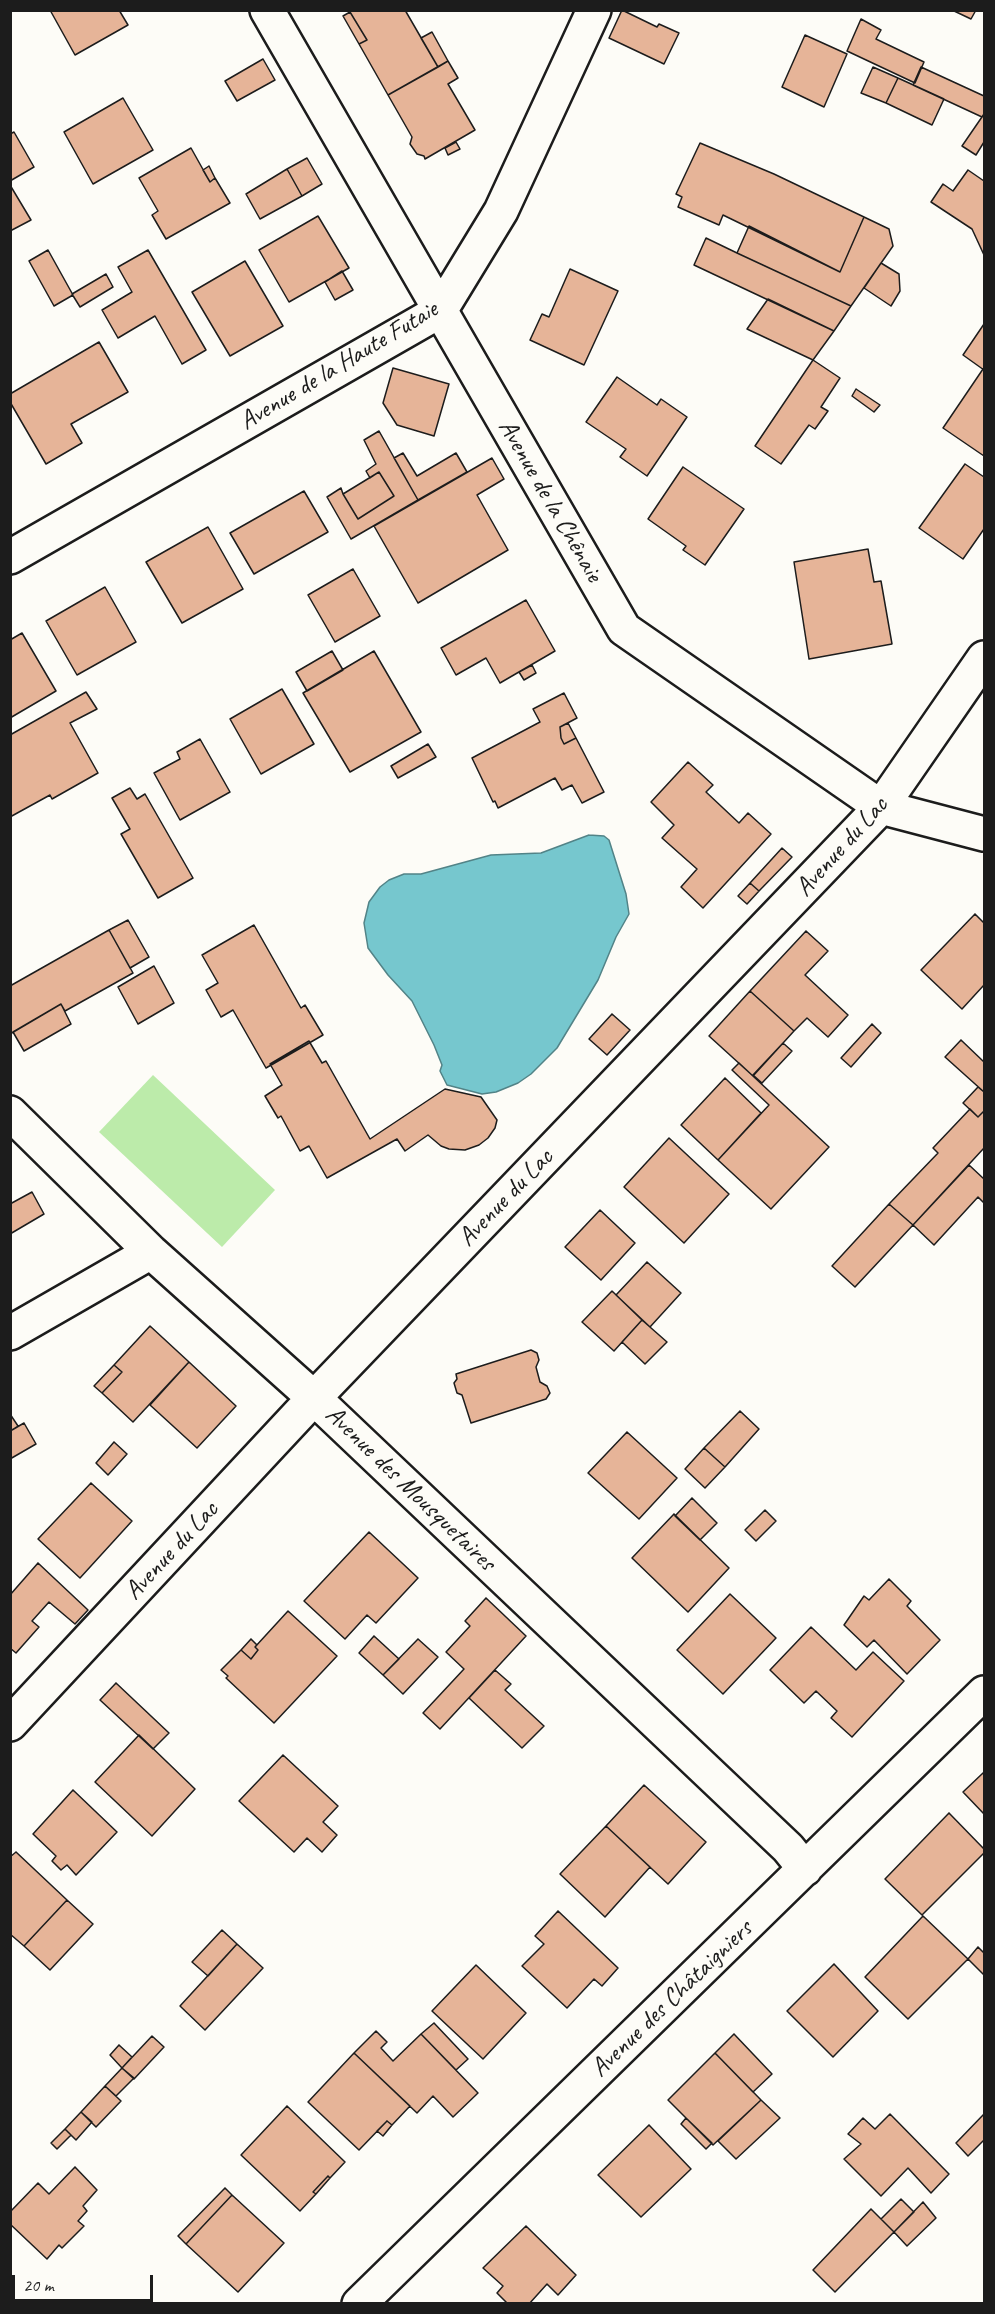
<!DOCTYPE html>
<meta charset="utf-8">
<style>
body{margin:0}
#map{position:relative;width:995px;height:2314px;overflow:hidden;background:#fdfcf7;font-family:Caveat,sans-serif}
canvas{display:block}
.frame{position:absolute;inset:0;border:12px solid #1c1c1c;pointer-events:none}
.scale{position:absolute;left:12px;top:2275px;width:141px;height:27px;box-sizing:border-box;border:3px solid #1c1c1c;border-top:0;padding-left:8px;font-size:18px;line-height:21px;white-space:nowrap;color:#1c1c1c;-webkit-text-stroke:4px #fdfcf7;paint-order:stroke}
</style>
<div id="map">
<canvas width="995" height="2314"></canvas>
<div class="frame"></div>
<div class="scale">20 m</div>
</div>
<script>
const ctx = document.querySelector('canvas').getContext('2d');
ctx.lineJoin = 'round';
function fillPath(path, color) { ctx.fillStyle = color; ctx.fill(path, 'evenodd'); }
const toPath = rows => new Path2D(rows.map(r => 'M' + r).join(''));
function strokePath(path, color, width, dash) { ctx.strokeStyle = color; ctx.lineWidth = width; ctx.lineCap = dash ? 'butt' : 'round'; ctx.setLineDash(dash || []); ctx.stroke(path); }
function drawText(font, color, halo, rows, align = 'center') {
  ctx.font = font + ' Caveat,sans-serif'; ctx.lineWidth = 4.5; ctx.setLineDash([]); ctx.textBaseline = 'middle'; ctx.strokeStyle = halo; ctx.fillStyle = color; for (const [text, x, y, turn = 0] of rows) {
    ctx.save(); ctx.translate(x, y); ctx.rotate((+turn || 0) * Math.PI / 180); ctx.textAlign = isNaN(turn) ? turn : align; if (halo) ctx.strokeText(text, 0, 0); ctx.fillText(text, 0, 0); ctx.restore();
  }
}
fillPath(toPath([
 [153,1075,275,1190,222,1247,99,1132]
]), '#bcebaa');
const water = toPath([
 [589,835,604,836,609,840,626,894,629,914,616,937,598,980,557,1048,531,1074,518,1083,496,1092,482,1094,447,1085,440,1071,442,1065,434,1045,412,1001,388,975,368,948,364,923,369,902,380,887,389,880,404,874,421,874,491,855,541,853,589,835]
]);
fillPath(water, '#76c7ce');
strokePath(water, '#528387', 1.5);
const building = toPath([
 [50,10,119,10,128,25,75,55,50,10],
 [352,10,405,10,438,67,388,95,359,44,367,40,350,12,352,10],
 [622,10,657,27,659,24,679,33,664,64,609,38,622,10],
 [952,10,976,10,971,19,952,10],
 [350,12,367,40,359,44,343,16,350,12],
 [861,19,881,30,876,39,924,62,915,83,847,51,861,19],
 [432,32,448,61,438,67,421,38,432,32],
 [805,35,847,54,824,107,782,87,805,35],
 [263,59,275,80,237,101,225,81,263,59],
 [448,61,458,78,448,84,475,130,425,159,424,156,417,154,410,144,412,137,388,95,448,61],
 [873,67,898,78,886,103,861,93,873,67],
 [921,67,984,96,984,114,982,117,913,85,921,67],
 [898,78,944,99,932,125,886,103,898,78],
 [123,98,153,150,93,184,64,132,123,98],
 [984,114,984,142,976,155,962,146,984,114],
 [14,132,34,167,10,181,10,134,14,132],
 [456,142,460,149,448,155,445,148,456,142],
 [700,143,774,174,864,217,840,272,723,215,719,225,678,207,682,197,676,194,700,143],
 [191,148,210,182,215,178,230,203,166,239,152,215,158,211,139,178,191,148],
 [307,158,322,184,302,196,287,169,307,158],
 [209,166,215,178,210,182,203,170,209,166],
 [287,169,302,196,260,219,246,194,287,169],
 [968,170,984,181,984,255,972,229,931,202,943,184,953,191,968,170],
 [10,185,31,220,12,230,10,228,10,185],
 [318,216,349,268,289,302,259,250,318,216],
 [864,217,889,229,893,246,851,306,737,253,749,226,840,272,864,217],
 [706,238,737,253,851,306,834,331,694,265,706,238],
 [48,250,73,295,54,306,29,261,48,250],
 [148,250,206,350,182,364,155,316,118,338,102,310,132,292,118,267,148,250],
 [245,261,283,326,230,356,192,292,245,261],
 [881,263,899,274,900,291,891,306,864,288,881,263],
 [570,269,618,291,584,365,530,340,542,314,549,317,570,269],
 [342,271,353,290,335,300,325,282,342,271],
 [106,274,113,287,80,307,72,294,106,274],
 [768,299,834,331,813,360,747,329,768,299],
 [984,324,984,370,963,355,984,324],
 [99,342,128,392,71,424,82,443,46,464,10,402,10,394,99,342],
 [813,360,840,378,821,407,828,411,815,429,809,425,781,464,755,446,813,360],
 [393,368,449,384,434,436,397,425,383,403,393,368],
 [983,369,984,370,984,456,943,428,983,369],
 [617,377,657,405,661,399,687,417,647,476,620,457,626,449,586,422,617,377],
 [856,389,880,405,874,412,852,396,856,389],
 [379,431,418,500,351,539,327,497,341,488,343,494,358,519,394,496,379,472,370,478,366,471,376,464,364,440,379,431],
 [403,453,417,476,456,453,467,472,418,500,394,458,403,453],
 [492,458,504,479,477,495,508,550,418,603,374,526,492,458],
 [965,464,984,477,984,529,963,559,919,528,965,464],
 [683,467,744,509,705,565,683,550,686,546,648,519,683,467],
 [379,472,394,496,358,519,343,494,379,472],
 [304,491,328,532,254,574,230,533,304,491],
 [208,527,243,589,182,623,146,562,208,527],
 [868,549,874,582,881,581,892,644,809,659,794,562,868,549],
 [353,569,380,616,335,642,308,595,353,569],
 [105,587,136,642,77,675,46,621,105,587],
 [526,600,555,651,500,683,486,658,456,675,441,648,526,600],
 [22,633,56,691,10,718,10,640,22,633],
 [332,651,343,670,307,691,296,672,332,651],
 [374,651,421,732,350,772,303,693,374,651],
 [532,665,536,673,524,680,519,672,532,665],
 [282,689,314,744,261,774,230,719,282,689],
 [86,692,97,709,70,723,98,773,52,799,50,795,10,817,10,735,86,692],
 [564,693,577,718,560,727,561,738,564,744,576,738,604,792,582,803,572,785,562,790,555,778,498,808,495,801,493,802,472,758,540,722,533,709,564,693],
 [568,723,576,738,564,744,561,738,560,727,568,723],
 [200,739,230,792,180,820,154,773,180,759,177,752,200,739],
 [428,744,436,757,398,778,391,766,428,744],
 [688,762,713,785,706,792,739,823,748,813,771,834,703,908,681,887,697,869,662,838,674,825,651,802,688,762],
 [130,788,137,799,145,794,193,878,158,898,121,834,130,829,112,798,130,788],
 [782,848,792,857,759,891,750,883,782,848],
 [750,883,759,891,747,904,738,896,750,883],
 [975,914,984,923,984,985,962,1009,921,970,975,914],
 [128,920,149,957,130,968,109,930,128,920],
 [254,925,301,1008,305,1005,323,1035,266,1068,233,1010,221,1017,206,990,218,983,202,955,254,925],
 [109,930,133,973,65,1011,61,1004,10,1034,10,986,109,930],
 [806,931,828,951,805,975,848,1015,828,1037,807,1018,794,1031,750,991,806,931],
 [154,966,174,1003,138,1024,118,987,154,966],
 [750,991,794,1031,753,1076,709,1036,750,991],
 [61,1004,71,1024,24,1051,13,1032,61,1004],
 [612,1014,630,1030,607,1055,589,1039,612,1014],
 [872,1024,881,1033,851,1067,841,1058,872,1024],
 [961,1040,984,1062,984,1092,945,1057,961,1040],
 [309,1041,322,1063,326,1061,370,1139,445,1089,481,1097,497,1120,495,1128,488,1138,479,1145,465,1150,449,1149,441,1146,428,1135,405,1151,397,1139,327,1178,309,1146,300,1151,281,1116,278,1118,265,1096,282,1085,270,1064,309,1041],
 [783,1043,792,1051,762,1083,753,1075,783,1043],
 [739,1063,829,1147,771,1209,718,1160,769,1105,732,1070,739,1063],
 [725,1078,761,1113,718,1160,681,1125,725,1078],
 [978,1087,984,1092,984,1111,978,1117,963,1103,978,1087],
 [970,1109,978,1117,984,1111,984,1148,913,1225,889,1204,938,1153,933,1148,970,1109],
 [669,1138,729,1194,684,1243,624,1187,669,1138],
 [969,1165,984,1179,984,1203,978,1197,934,1245,913,1225,969,1165],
 [32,1192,44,1214,10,1234,10,1204,32,1192],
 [889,1204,913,1225,855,1287,832,1266,889,1204],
 [600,1210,635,1243,601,1280,565,1247,600,1210],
 [647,1262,681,1293,650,1327,616,1295,647,1262],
 [612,1291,642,1320,614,1351,582,1322,612,1291],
 [642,1320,667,1342,645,1364,622,1342,642,1320],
 [150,1326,189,1362,133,1422,102,1393,122,1372,114,1365,150,1326],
 [531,1350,537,1353,539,1360,536,1367,540,1382,547,1386,550,1393,546,1399,471,1423,462,1395,457,1393,454,1383,457,1379,456,1374,531,1350],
 [189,1362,236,1406,197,1448,150,1405,189,1362],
 [114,1365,122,1372,102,1393,94,1386,114,1365],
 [740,1411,759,1429,725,1467,704,1448,740,1411],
 [10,1414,18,1426,12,1430,10,1427,10,1414],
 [24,1423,36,1444,10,1459,10,1427,12,1430,24,1423],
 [627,1432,677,1478,639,1519,588,1473,627,1432],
 [114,1442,127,1454,108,1475,96,1463,114,1442],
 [704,1448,725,1467,705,1488,685,1469,704,1448],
 [91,1483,132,1521,80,1578,38,1539,91,1483],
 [692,1498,717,1523,700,1540,675,1516,692,1498],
 [765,1510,776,1521,756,1541,745,1530,765,1510],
 [674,1514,729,1568,688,1612,632,1558,674,1514],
 [369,1532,418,1578,376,1623,367,1615,345,1639,304,1601,369,1532],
 [38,1563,88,1610,75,1624,49,1602,32,1621,39,1627,16,1653,10,1648,10,1595,38,1563],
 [889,1579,911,1601,907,1606,940,1640,907,1674,874,1640,867,1647,844,1625,864,1596,869,1600,889,1579],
 [730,1594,776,1638,723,1694,677,1650,730,1594],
 [486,1598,526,1636,440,1729,423,1713,464,1669,446,1652,470,1626,465,1621,486,1598],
 [288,1611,337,1656,274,1723,226,1678,228,1676,221,1670,241,1650,251,1659,258,1650,255,1647,288,1611],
 [811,1627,856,1670,873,1652,904,1681,852,1737,831,1718,837,1711,816,1691,804,1703,770,1670,811,1627],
 [374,1636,399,1659,383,1675,359,1653,374,1636],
 [251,1639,257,1645,255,1647,258,1650,251,1659,241,1650,251,1639],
 [418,1639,438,1657,403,1694,383,1675,418,1639],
 [495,1670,511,1684,505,1690,544,1726,522,1748,469,1698,495,1670],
 [116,1683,169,1733,153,1749,100,1700,116,1683],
 [139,1735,195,1789,152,1836,95,1782,139,1735],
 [283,1755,338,1806,323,1822,337,1835,322,1852,307,1838,294,1852,239,1801,283,1755],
 [983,1773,984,1775,984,1814,963,1792,983,1773],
 [644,1785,706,1842,668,1884,606,1826,644,1785],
 [73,1790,117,1832,76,1875,67,1865,61,1870,52,1861,56,1856,33,1834,73,1790],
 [949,1813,984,1849,984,1853,922,1915,885,1879,949,1813],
 [606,1826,650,1867,605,1917,560,1874,606,1826],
 [16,1852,67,1900,24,1946,10,1934,10,1857,16,1852],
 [67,1900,93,1924,50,1970,24,1946,67,1900],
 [558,1911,618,1968,602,1986,594,1979,567,2008,522,1966,544,1944,535,1936,558,1911],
 [923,1916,968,1959,908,2019,865,1977,923,1916],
 [222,1930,237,1944,208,1976,192,1962,222,1930],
 [237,1944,263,1968,205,2030,180,2006,237,1944],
 [978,1947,984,1953,984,1975,968,1959,978,1947],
 [834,1964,878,2011,833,2057,787,2011,834,1964],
 [476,1965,526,2013,483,2059,432,2011,476,1965],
 [434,2023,468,2059,456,2070,421,2034,434,2023],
 [376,2031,387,2042,381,2048,393,2061,421,2034,478,2093,453,2117,433,2096,417,2113,354,2053,376,2031],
 [734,2034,772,2074,753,2092,715,2053,734,2034],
 [152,2036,164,2047,134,2079,122,2068,152,2036],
 [119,2045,132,2057,122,2068,110,2055,119,2045],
 [354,2053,410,2106,392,2125,387,2121,359,2150,308,2102,354,2053],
 [715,2053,761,2100,713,2145,668,2100,715,2053],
 [122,2068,134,2078,116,2096,105,2086,122,2068],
 [105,2086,121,2101,96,2127,81,2112,105,2086],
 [761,2100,780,2118,736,2159,718,2141,761,2100],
 [287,2106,345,2162,330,2178,328,2176,313,2192,316,2194,300,2211,241,2155,287,2106],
 [81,2112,92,2122,76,2140,65,2129,81,2112],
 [890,2114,949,2174,931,2193,908,2168,881,2196,844,2159,861,2144,848,2134,863,2118,875,2129,890,2114],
 [984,2114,984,2140,968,2156,956,2143,984,2114],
 [686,2118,712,2143,706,2149,681,2124,686,2118],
 [387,2121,392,2125,383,2136,377,2131,387,2121],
 [649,2125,691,2169,641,2217,598,2175,649,2125],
 [65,2129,71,2135,57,2149,51,2143,65,2129],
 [75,2167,97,2190,83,2206,87,2211,78,2221,84,2226,62,2248,59,2245,47,2259,10,2224,10,2212,38,2183,49,2194,75,2167],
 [328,2176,330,2178,316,2194,313,2192,328,2176],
 [225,2188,232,2195,186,2244,178,2236,225,2188],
 [232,2195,284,2243,238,2292,186,2244,232,2195],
 [901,2199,914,2212,894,2232,881,2219,901,2199],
 [923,2202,936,2218,907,2246,894,2232,923,2202],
 [871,2209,894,2232,835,2292,813,2270,871,2209],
 [526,2226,576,2275,558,2295,547,2284,529,2304,508,2304,497,2293,503,2286,483,2268,526,2226]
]);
fillPath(building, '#e6b498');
strokePath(building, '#1c1c1c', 1.5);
const minor = toPath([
 [267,10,624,629,881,807,984,834],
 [10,557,440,311,501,211,594,10],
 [10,1113,151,1252,314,1398,788,1848,805,1869],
 [10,1333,151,1252],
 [10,1724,314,1398,881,807,984,658],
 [359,2304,984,1693]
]);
strokePath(minor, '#1c1c1c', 38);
strokePath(minor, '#fdfcf7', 33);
drawText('26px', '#1c1c1c', '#fdfcf7', [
 ["Avenue de la Haute Futaie",339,366,-31],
 ["Avenue de la Chênaie",550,501,60],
 ["Avenue du Lac",842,847,-48],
 ["Avenue du Lac",506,1198,-46],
 ["Avenue des Mousquetaires",410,1489,44],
 ["Avenue du Lac",172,1551,-47],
 ["Avenue des Châtaigniers",672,1999,-44]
]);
</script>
